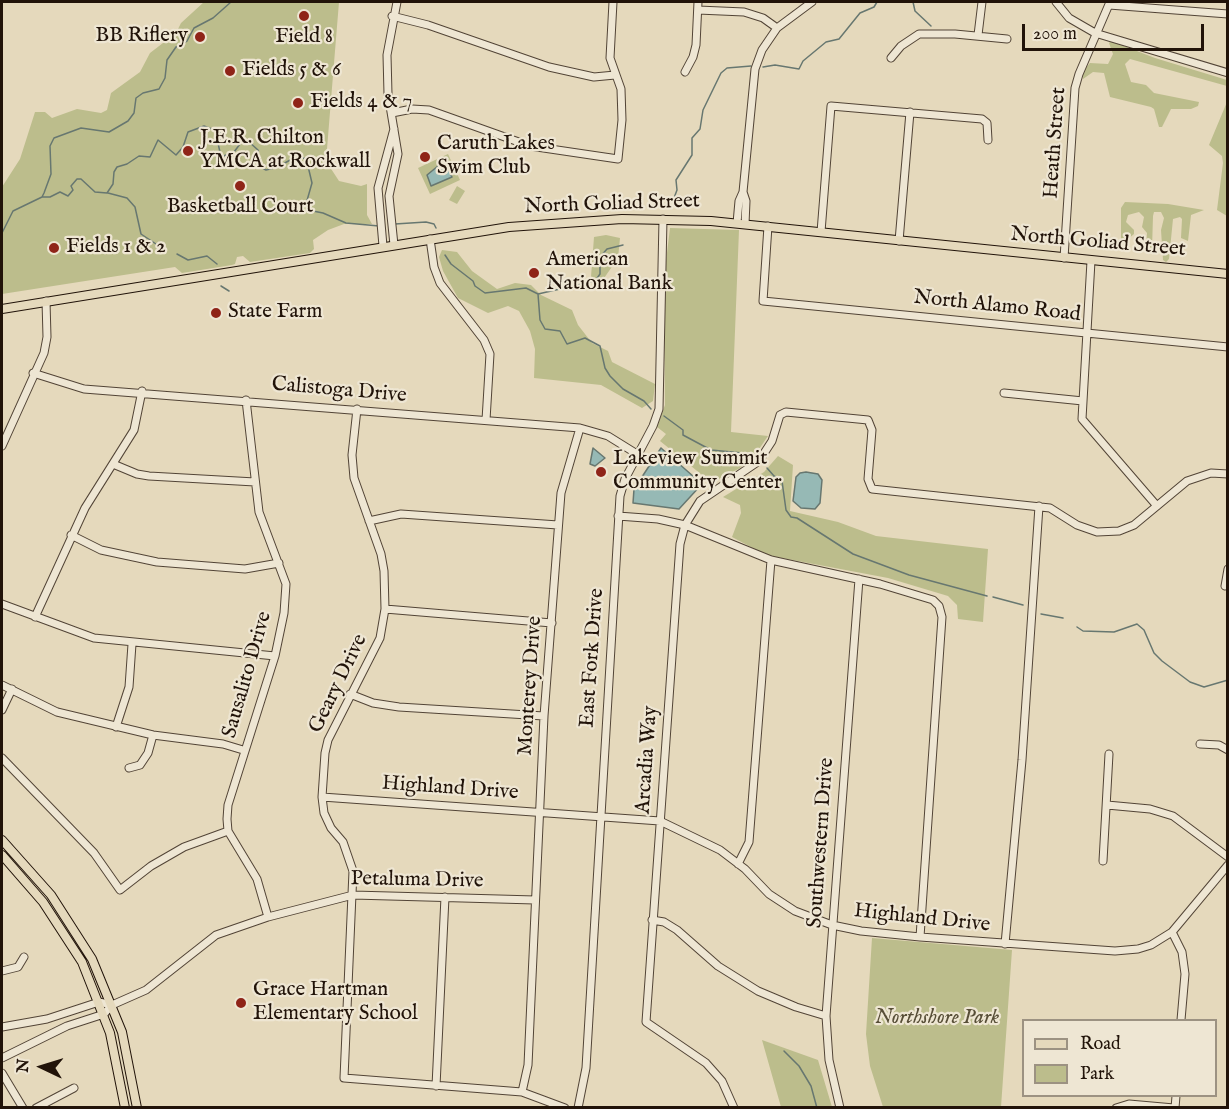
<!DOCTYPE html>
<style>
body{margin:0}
#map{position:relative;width:1229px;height:1109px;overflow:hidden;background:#e5d9bc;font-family:"IM FELL English",serif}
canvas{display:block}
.frame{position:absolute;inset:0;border:3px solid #211309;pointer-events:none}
.legend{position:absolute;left:1022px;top:1019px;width:195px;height:78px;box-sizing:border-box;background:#eee6d3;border:2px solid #9c9282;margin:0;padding:8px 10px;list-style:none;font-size:18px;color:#211309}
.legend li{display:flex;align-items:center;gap:12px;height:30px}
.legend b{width:30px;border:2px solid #9c9282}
.north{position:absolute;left:12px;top:1037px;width:60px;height:60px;-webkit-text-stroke:4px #eee6d3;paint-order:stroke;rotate:274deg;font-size:16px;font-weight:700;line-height:24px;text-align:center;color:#211309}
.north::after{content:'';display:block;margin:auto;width:21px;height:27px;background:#211309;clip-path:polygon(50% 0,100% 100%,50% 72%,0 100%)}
.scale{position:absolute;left:1022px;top:24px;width:182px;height:27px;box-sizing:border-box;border:3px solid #211309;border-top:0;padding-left:8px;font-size:18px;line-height:21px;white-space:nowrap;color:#211309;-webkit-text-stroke:4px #eee6d3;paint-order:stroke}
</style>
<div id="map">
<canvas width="1229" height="1109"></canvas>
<div class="frame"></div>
<ul class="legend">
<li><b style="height:8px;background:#e5d9bc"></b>Road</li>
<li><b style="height:16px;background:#bcbd8c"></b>Park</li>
</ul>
<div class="north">N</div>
<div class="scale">200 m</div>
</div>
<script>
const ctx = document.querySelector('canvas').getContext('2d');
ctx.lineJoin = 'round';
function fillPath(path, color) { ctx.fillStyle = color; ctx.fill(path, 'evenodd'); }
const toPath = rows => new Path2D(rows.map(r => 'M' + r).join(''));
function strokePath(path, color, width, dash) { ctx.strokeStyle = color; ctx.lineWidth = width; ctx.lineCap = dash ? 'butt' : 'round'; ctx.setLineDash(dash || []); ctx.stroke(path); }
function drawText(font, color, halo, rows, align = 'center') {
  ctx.font = font + ' "IM FELL English",serif'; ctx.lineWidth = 4.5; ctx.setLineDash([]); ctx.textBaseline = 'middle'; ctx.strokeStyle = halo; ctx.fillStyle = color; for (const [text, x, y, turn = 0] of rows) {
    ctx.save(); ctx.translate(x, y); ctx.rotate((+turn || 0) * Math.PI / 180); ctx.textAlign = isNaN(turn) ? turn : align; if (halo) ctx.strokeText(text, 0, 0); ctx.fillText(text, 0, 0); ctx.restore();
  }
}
fillPath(toPath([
 [204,2,339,2,326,161,339,181,361,186,367,184,367,215,372,224,344,224,328,230,313,240,314,249,310,253,250,262,243,256,237,257,235,264,232,265,182,273,175,267,2,294,2,187,20,159,35,112,45,112,52,118,77,109,101,113,107,110,111,93,140,72,150,53,176,33,181,23],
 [1111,41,1155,58,1227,80,1227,86,1130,59,1125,64,1131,82,1146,85,1154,93,1199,102,1198,106,1191,109,1171,109,1162,127,1159,127,1154,109,1151,107,1110,97,1104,73,1093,72,1083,79,1083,71,1090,63,1108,64,1113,54,1109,43],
 [1227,102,1227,216,1217,210,1223,163,1222,156,1209,145],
 [448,154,460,180,430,194,418,168],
 [457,186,465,191,457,204,449,200],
 [1125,202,1168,204,1204,210,1191,215,1188,241,1181,238,1182,219,1180,217,1173,219,1169,259,1166,262,1163,260,1161,230,1164,218,1161,212,1154,212,1153,216,1152,249,1148,251,1146,248,1147,233,1142,227,1144,217,1139,212,1128,215,1126,222,1134,230,1134,234,1121,245,1121,208],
 [670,228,739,230,731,432,768,436,757,452,740,468,712,483,660,441,666,434,657,427,665,405,664,278],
 [606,235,620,238,618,258,600,284,591,277,594,237],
 [442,250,457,252,472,271,497,289,515,283,531,285,541,295,572,310,578,325,592,343,608,351,612,362,655,384,653,401,642,408,601,385,534,378,535,349,530,331,519,311,508,306,488,313,458,298,443,271,439,257],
 [778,456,793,465,790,511,838,522,876,536,988,549,983,622,958,619,957,605,948,596,888,578,766,555,732,537,741,513,740,505,723,497,764,472],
 [872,938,1012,950,1001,1107,883,1107,870,1066,866,1034],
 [762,1040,818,1060,832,1107,781,1107]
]), '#bcbd8c');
const water = toPath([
 [438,166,440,169,447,166,452,177,431,186,427,175,438,166],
 [593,448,605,458,595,466,590,464,593,448],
 [661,448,702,484,679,509,633,503,634,489,661,448],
 [806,472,818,474,822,480,820,503,815,509,801,508,793,501,796,477,800,473,806,472]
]);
fillPath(water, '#96b9b5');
strokePath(water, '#677770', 1.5);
strokePath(toPath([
 [913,2,915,11,931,26],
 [763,67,775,65,799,69,803,61,826,42,839,39,860,13,874,7,877,2],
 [283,164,292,159,304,158,307,162,312,183,306,204,308,210,323,213,346,223,379,226],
 [108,193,127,198,135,207,141,234,165,250],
 [42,197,50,197,60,192,68,196,73,190,71,186,77,179,81,179,95,192,107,193,113,184,114,172,117,167,127,164,139,156,150,157,158,140,176,155,183,147,188,132,204,126,225,134,218,143,221,157,234,152,243,140,248,141,258,150,260,167,266,170,278,167],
 [674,198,677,190,676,180,692,155,692,138,700,129,703,110,721,73,727,68,751,66],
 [395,224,426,222,434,224,436,228],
 [2,233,13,211,42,197,44,193,51,174,50,146,54,138,81,128,109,132,128,121,134,113,136,98,143,93,159,89,165,78,167,60,176,47,187,41,194,28,213,18,231,2],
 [177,254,188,260,207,256,217,264],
 [445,255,451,264,473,281,475,286,485,293,526,288,538,294,540,320,545,329,560,331,567,344,585,338,600,346,605,368,610,376,623,389,644,401,651,409],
 [221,286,229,291],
 [538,294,595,281,600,274,600,257,607,249,623,245],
 [664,416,683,430,683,435,711,450,753,454],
 [767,468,774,476,782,481,786,510,791,517,797,518,853,554,909,575,987,596],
 [993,597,1023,605],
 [1041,614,1063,618],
 [1077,627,1083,631,1114,632,1137,624,1144,630,1154,653,1162,661,1190,682,1204,687,1228,680],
 [784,1051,799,1066,811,1086,817,1108]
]), '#677770', 1.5);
const minor = toPath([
 [1056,2,1069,18,1095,33,1228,73],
 [1109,5,1228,14],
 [698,10,744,12,763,18,777,28],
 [392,16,428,25,549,67,594,77,615,75],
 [978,35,982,2],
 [891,58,901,46,919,34,955,34,1007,39],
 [685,72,693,57,696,45,698,2],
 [392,113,412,109,429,110,530,146,618,159,622,120,621,89,610,58,613,2],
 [737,223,739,201,743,192],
 [745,224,746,201,743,192,755,69,762,50,777,28,812,2],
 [768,226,763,301,1228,347],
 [821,232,831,106,982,119,987,123,988,140],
 [430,239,434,267,440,283,484,340,490,354,486,420],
 [899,241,910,112],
 [394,245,389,196,398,154,388,94,387,55,397,2],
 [383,246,378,188,394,129],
 [1064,258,1075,88,1079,74,1110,2],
 [1091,261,1082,419,1157,506],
 [33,373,84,389,580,428,608,436,637,454],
 [1004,393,1083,401],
 [246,400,259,512,286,584,284,613,275,656,228,805,227,819,228,831,257,879,268,917],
 [357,409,352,455,354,478,381,554,384,571,385,609,380,638,328,740,325,753,322,797,324,813,331,828,343,842,353,871,344,1078,522,1092,565,1108],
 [2,446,44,353,47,337,46,301],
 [113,464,137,474,149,476,255,482],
 [618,516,658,519,685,525,771,560,880,584,933,600,939,606,942,617,920,937],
 [369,521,401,514,558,525],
 [71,535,101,550,157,562,245,569,279,563],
 [1225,586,1228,569],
 [2,604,94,638,275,656],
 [385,609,552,623],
 [35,617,85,508,134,430,142,391],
 [2,685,57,712,153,735,223,744,243,750],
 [350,694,373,703,399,707,544,716],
 [2,710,12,689],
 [116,727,129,687,132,644],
 [1200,744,1219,745,1228,750],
 [2,758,94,853,120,890,151,866,184,847,228,831],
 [129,768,140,765,148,753,153,735],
 [322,797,660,821,720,850,745,869,769,894,795,911,832,925,861,931,920,937,1115,951,1138,949,1151,945,1172,932,1228,865],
 [1107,805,1150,809,1173,816,1228,857],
 [1103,861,1109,754],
 [738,864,749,842,771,560],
 [652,920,664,922,677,930,718,966,758,991,796,1007,826,1016],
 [1172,932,1182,952,1185,974,1181,1020],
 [1005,944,1022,760,1039,506],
 [2,971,18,967,24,957],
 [2,1027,47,1019,99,1002,112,1005],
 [2,1058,67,1026,104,1014,112,1005,146,990,216,935,268,917,353,895,535,900],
 [2,1073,23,1108],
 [436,1086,445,897],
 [522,1092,528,1065,544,716,561,493,580,428],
 [36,1108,74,1088],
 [578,1108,586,1068,620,496,625,479,653,426,659,409,663,219],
 [734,1108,722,1081,706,1063,646,1022,680,544,685,525,700,501,759,461,772,441,780,415,786,412,868,420,872,430,868,479,872,489,1050,508,1077,525,1097,532,1119,531,1134,525,1187,481,1211,473,1228,474],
 [840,1108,829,1060,826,1016,859,579],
 [1116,1108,1129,1104,1174,1108],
 [1175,1108,1176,1096]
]);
const major = toPath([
 [2,309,509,227,622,219,711,221,1228,274],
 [2,840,51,895,92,959,122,1032,137,1108],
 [2,855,43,902,82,962,110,1033,125,1108]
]);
strokePath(minor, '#524436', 9);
strokePath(major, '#211309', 10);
strokePath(minor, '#eee6d3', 7);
strokePath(major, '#e5d9bc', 8);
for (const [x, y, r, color] of [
 [304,16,6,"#8f2418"],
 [200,37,6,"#8f2418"],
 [230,71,6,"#8f2418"],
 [298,103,6,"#8f2418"],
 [188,151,6,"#8f2418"],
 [425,157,6,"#8f2418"],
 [240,186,6,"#8f2418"],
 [54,248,6,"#8f2418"],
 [534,273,6,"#8f2418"],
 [216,313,6,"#8f2418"],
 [601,472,6,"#8f2418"],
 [241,1003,6,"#8f2418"]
]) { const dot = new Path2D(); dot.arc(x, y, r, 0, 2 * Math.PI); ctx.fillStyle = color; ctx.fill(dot); strokePath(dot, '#eee6d3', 2); }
drawText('21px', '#211309', '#eee6d3', [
 ["BB Riflery",188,37,"right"],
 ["Field 8",304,38,"center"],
 ["Fields 5 & 6",242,71],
 ["Fields 4 & 7",310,103],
 ["J.E.R. Chilton",200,139],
 ["YMCA at Rockwall",200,163],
 ["Caruth Lakes",437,145],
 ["Swim Club",437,169],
 ["Basketball Court",240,208,"center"],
 ["Fields 1 & 2",66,248],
 ["American",546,261],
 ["National Bank",546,285],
 ["State Farm",228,313],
 ["Lakeview Summit",613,460],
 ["Community Center",613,484],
 ["Grace Hartman",253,991],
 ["Elementary School",253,1015]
], 'left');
drawText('21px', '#211309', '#eee6d3', [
 ["Heath Street",1056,143,-86],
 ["North Goliad Street",612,205,-2],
 ["North Goliad Street",1098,243,5],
 ["North Alamo Road",997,307,6],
 ["Calistoga Drive",339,391,5],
 ["East Fork Drive",593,658,-86],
 ["Sausalito Drive",248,675,-74],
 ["Geary Drive",339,684,-64],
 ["Monterey Drive",531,686,-86],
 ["Arcadia Way",648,760,-86],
 ["Highland Drive",450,789,4],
 ["Southwestern Drive",822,843,-86],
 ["Petaluma Drive",417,881,1],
 ["Highland Drive",922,919,6]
]);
drawText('italic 21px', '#574e37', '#eee6d3', [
 ["Northshore Park",937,1019]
]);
</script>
